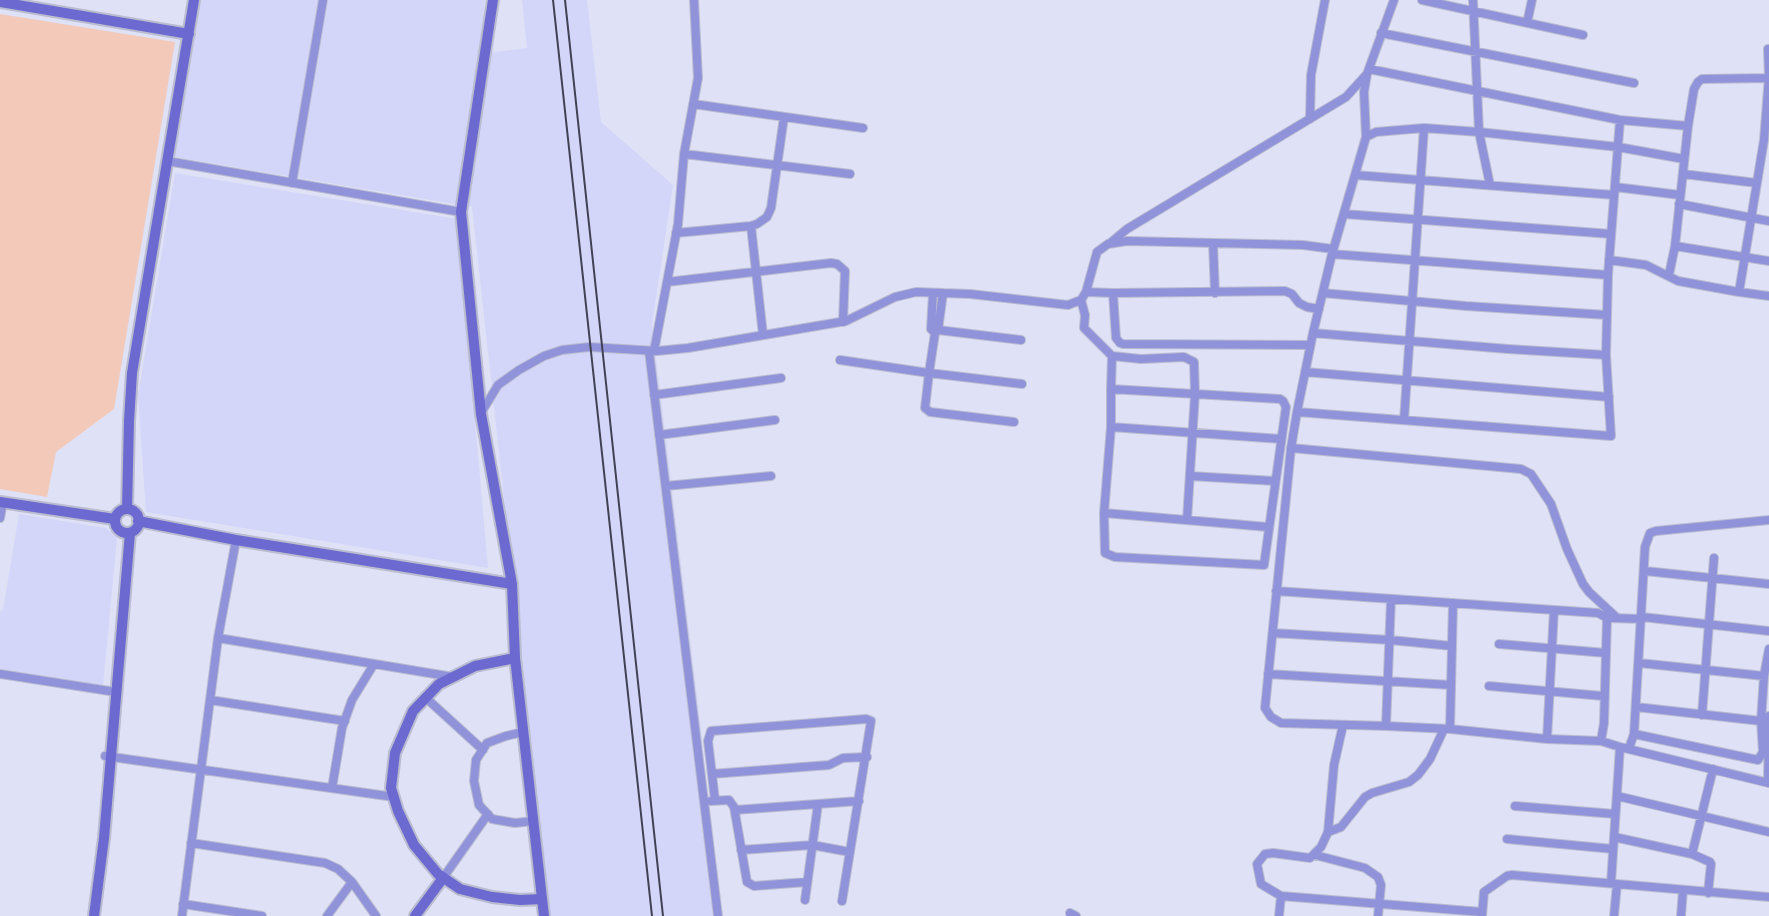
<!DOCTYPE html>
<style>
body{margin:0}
canvas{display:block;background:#dfe1f6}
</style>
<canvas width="1769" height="916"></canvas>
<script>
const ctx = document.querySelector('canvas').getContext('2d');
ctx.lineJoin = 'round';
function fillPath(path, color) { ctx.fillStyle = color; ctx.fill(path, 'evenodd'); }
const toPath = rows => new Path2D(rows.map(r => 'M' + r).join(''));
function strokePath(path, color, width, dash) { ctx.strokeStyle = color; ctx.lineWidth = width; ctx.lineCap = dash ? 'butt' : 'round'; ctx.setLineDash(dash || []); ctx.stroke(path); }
fillPath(toPath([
 [201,0,485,0,479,54,527,48,522,0,587,0,601,122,673,185,652,324,701,729,720,916,550,916,472,207,175,157],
 [175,173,457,219,488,568,146,512,138,395],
 [19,514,106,528,117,538,103,685,0,669,0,612,3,610]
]), '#d3d6f9');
fillPath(toPath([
 [0,14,175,42,114,409,56,452,47,497,0,489]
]), '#f3c9b9');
const street = toPath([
 [1422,0,1583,35],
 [1473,0,1479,132,1490,185],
 [1527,23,1532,0],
 [1381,33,1634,83],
 [1369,69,1620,120,1688,126],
 [693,104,863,128],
 [1310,119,1311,75,1325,0],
 [1366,137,1364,92,1367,74,1394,0],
 [684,154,850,174],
 [1684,159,1618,147,1479,132,1424,128,1376,132,1366,137,1332,254,1313,333,1297,412,1291,448,1265,708,1271,717,1281,723,1386,726,1450,729,1547,739,1601,741,1620,747,1769,783],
 [167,161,461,212],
 [1683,174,1757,183],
 [1355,175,1614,195],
 [292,183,323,0],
 [1615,187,1680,195],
 [1679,204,1769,221],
 [1344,214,1611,234],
 [676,233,751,226],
 [1213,243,1215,293],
 [1109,244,1127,229,1346,97,1367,74],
 [1675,246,1769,261],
 [1332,254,1608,275],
 [1609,260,1646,265,1678,281,1739,292,1769,296],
 [1669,275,1675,246,1688,126,1694,89,1698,82,1702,79,1768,78],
 [667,282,831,263,837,264,845,271,843,322],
 [1086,292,1113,293,1285,291,1292,294,1299,303,1307,307,1319,309],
 [1739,292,1764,140,1769,77,1768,49],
 [933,293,931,329,935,333,938,330,943,293],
 [1113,293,1116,338,1120,343,1123,344,1310,345],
 [1323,293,1466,306,1607,315],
 [1081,300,1085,315,1084,328,1112,356,1111,389,1111,427,1104,513,1105,553,1115,557,1264,565,1286,407,1283,401,1280,399,1111,389],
 [938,330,1021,340],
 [935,333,929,373,1022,384],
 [1313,333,1508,349,1606,355],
 [763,335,751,226,757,224,767,217,771,208,784,117],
 [649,351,718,916],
 [654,351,678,224,684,154,698,78,694,0],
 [1112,356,1141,359,1184,357,1194,362,1195,394,1187,520],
 [840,360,929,373,925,408,930,412,1014,422],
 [1305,372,1609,397],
 [654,395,781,378],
 [1297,412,1611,436,1606,355,1608,275,1620,120],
 [481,413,498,385,519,370,544,356,562,350,589,347,657,351,688,348,846,321,895,297,916,292,970,294,1068,305,1081,300,1086,292,1097,252,1108,244,1127,241,1303,245,1333,249],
 [1404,420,1424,128],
 [1111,427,1281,439],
 [659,435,775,420],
 [1291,448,1521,469,1531,474,1551,504,1567,549,1583,584,1589,592,1617,618],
 [1190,476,1275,481],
 [666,486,771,476],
 [1104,513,1268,527],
 [0,518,3,502],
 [1645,571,1769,584],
 [1276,591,1598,613,1607,618,1604,723,1601,741],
 [1642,617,1769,631],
 [1612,618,1642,619],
 [1273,633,1390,640,1452,646],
 [218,638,453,677],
 [1499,644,1606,653],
 [1639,663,1764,676],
 [0,674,116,692],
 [1268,674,1451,685],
 [1489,686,1603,696],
 [426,698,483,750],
 [210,700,345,721],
 [1636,707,1761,721],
 [1702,715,1714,558],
 [1386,726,1391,599],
 [1450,729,1453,603],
 [523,732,506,736,487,743,476,760,474,781,479,805,492,819,515,823,533,821],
 [1634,734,1758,760,1763,752,1761,721,1764,676,1769,649],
 [1547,739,1554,610],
 [1629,748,1634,734,1645,547,1650,533,1656,531,1769,520],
 [105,756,394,797],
 [712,774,829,765,843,758,867,757],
 [1768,783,1769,716],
 [332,788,342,728,352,700,374,664],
 [1617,796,1769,832],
 [715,800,708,741,711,731,866,719,871,721,842,901],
 [711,801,729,800,734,807,747,882,754,886,807,882],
 [1515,806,1615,814],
 [735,810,859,801],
 [1328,832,1341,827,1365,797,1372,793,1409,782,1418,775,1430,759,1444,729],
 [1614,837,1692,854,1713,769],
 [1507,839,1613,849],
 [191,843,325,863,338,869,352,882,376,916],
 [741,850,812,845,850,852],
 [1692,854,1710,862,1711,864,1708,893],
 [1315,855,1365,868,1378,877,1381,885,1378,916],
 [443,878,488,814],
 [1611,883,1620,747],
 [1281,896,1261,884,1257,864,1265,854,1273,853,1310,858,1321,847,1328,832,1334,765,1343,725],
 [805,900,818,804],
 [183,904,262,916],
 [1070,913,1076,916],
 [182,916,218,638,236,540],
 [327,916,352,882],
 [1279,916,1281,896,1482,912],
 [1482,916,1484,892,1507,876,1512,875,1769,897],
 [1614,916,1617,884],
 [1681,916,1683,890]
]);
const secondary = toPath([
 [493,0,461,212,481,414,512,584,515,658,544,916],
 [0,2,189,34],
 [0,502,115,519],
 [127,509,129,421,132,373,194,0],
 '115 521a12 12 0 1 1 24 0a12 12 0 1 1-24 0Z',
 [138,521,236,540,512,584],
 [515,658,475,666,439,684,413,711,395,753,391,788,398,811,414,845,438,874,460,889,492,897,520,900,542,899],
 [94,916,104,838,130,533],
 [415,916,443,878]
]);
strokePath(street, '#babcd0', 10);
strokePath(secondary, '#babcd0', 14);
strokePath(street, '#9093d9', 8);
strokePath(secondary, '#6c69d0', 10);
strokePath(toPath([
 [553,0,652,916],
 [565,0,663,916]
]), '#414154', 2);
</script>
